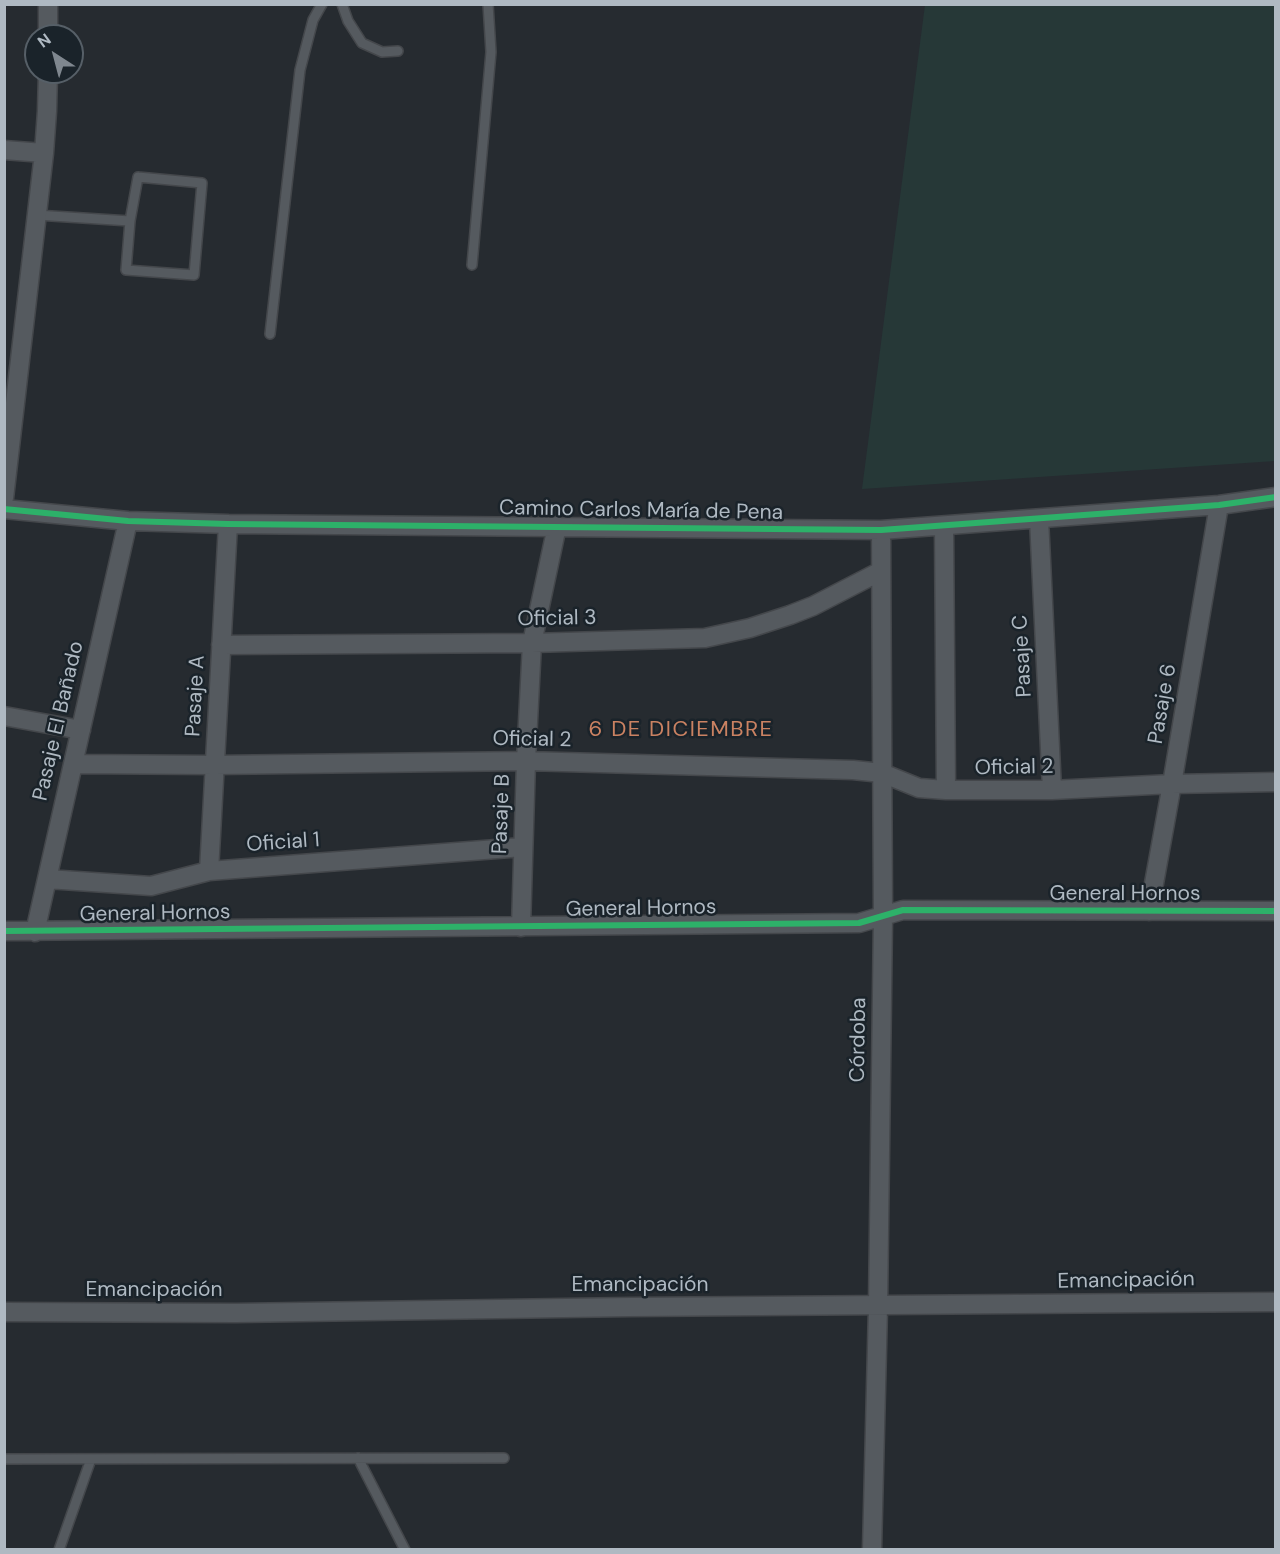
<!DOCTYPE html>
<meta charset="utf-8">
<style>
body{margin:0}
#map{position:relative;width:1280px;height:1554px;overflow:hidden;background:#262b30;font-family:"DM Sans",sans-serif}
canvas{display:block}
.frame{position:absolute;inset:0;border:6px solid #afb9c2;pointer-events:none}
.north{position:absolute;left:24px;top:24px;width:60px;height:60px;box-sizing:border-box;background:#1a232a;border:2px solid #565f67;border-radius:50%;rotate:324deg;font-size:16px;font-weight:700;line-height:24px;text-align:center;color:#afb9c2}
.north::after{content:'';display:block;margin:auto;width:21px;height:27px;background:#7f878f;clip-path:polygon(50% 0,100% 100%,50% 72%,0 100%)}
</style>
<div id="map">
<canvas width="1280" height="1554"></canvas>
<div class="frame"></div>
<div class="north">N</div>
</div>
<script>
const ctx = document.querySelector('canvas').getContext('2d');
ctx.lineJoin = 'round';
function fillPath(path, color) { ctx.fillStyle = color; ctx.fill(path, 'evenodd'); }
const toPath = rows => new Path2D(rows.map(r => 'M' + r).join(''));
function strokePath(path, color, width, dash) { ctx.strokeStyle = color; ctx.lineWidth = width; ctx.lineCap = dash ? 'butt' : 'round'; ctx.setLineDash(dash || []); ctx.stroke(path); }
function drawText(font, color, halo, rows, align = 'center') {
  ctx.font = font + ' "DM Sans",sans-serif'; ctx.lineWidth = 5; ctx.setLineDash([]); ctx.textBaseline = 'middle'; ctx.strokeStyle = halo; ctx.fillStyle = color; for (const [text, x, y, turn = 0] of rows) {
    ctx.save(); ctx.translate(x, y); ctx.rotate((+turn || 0) * Math.PI / 180); ctx.textAlign = isNaN(turn) ? turn : align; if (halo) ctx.strokeText(text, 0, 0); ctx.fillText(text, 0, 0); ctx.restore();
  }
}
fillPath(toPath([
 [925,5,1275,5,1275,461,862,489]
]), '#263837');
const lane = toPath([
 [342,4,348,21,362,43,382,52,398,51],
 [138,177,202,183,194,275,126,270,130,221,138,177],
 [36,215,130,221],
 [472,265,491,52,488,4],
 [270,334,300,70,313,20,322,4],
 [358,1458,405,1550],
 [4,1459,504,1458],
 [59,1550,91,1459]
]);
const street = toPath([
 [48,36,48,4],
 [4,150,44,153],
 [4,498,44,153,47,111,48,72],
 [4,509,128,521,228,524,881,530,1219,505,1276,497],
 [1039,519,1052,790],
 [944,527,946,790],
 [221,645,532,643,705,638,750,628,790,615,813,606,881,571],
 [4,716,81,730],
 [73,764,215,765,526,761,853,770,882,773,919,788,946,790,1052,790,1172,784,1276,782],
 [209,871,228,524],
 [47,879,151,886,209,871,523,847],
 [1149,911,1172,784,1219,505],
 [521,927,526,761,532,643,557,526],
 [4,931,859,923,903,910,1276,911],
 [35,932,128,521],
 [4,1312,236,1313,630,1307,1276,1302],
 [872,1550,878,1307,883,916,881,530]
]);
strokePath(lane, '#44474b', 12);
strokePath(street, '#44474b', 21);
strokePath(lane, '#555a5f', 9);
strokePath(street, '#555a5f', 18);
strokePath(toPath([
 [4,509,128,521,228,524,881,530,1219,505,1276,497],
 [4,931,859,923,903,910,1276,911]
]), '#2db169', 6);
drawText('21px', '#afb9c2', '#1a232a', [
 ["Camino Carlos María de Pena",641,511,1],
 ["Oficial 3",557,619,-1],
 ["Pasaje C",1023,656,-93],
 ["Pasaje A",196,696,-87],
 ["Pasaje 6",1163,704,-80],
 ["Pasaje El Bañado",59,721,-77],
 ["Oficial 2",532,740,1],
 ["Oficial 2",1014,768,-1],
 ["Pasaje B",502,814,-88],
 ["Oficial 1",283,843,-4],
 ["General Hornos",1125,894],
 ["General Hornos",641,909,-1],
 ["General Hornos",155,914,-1],
 ["Córdoba",859,1040,-89],
 ["Emancipación",1126,1281,-1],
 ["Emancipación",640,1285],
 ["Emancipación",154,1290]
]);
ctx.letterSpacing = '1.5px';
drawText('22px', '#ca8262', '#1a232a', [
 ["6 DE DICIEMBRE",681,730]
]);
ctx.letterSpacing = '0px';
</script>
